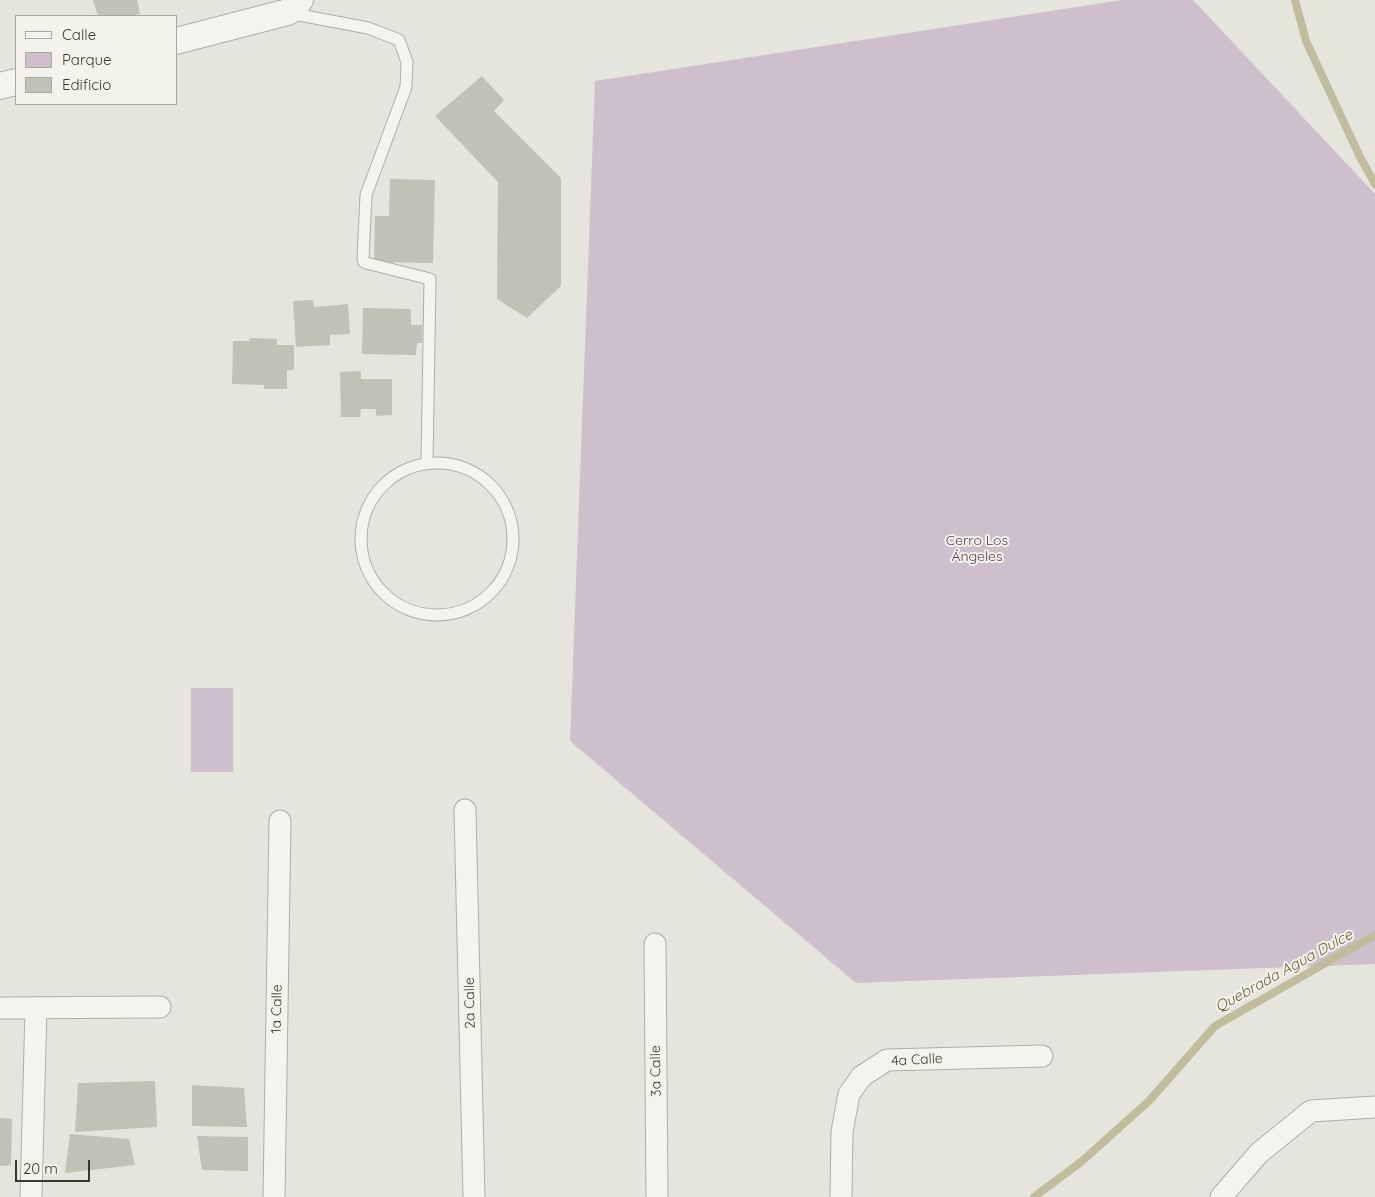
<!DOCTYPE html>
<meta charset="utf-8">
<style>
body{margin:0}
#map{position:relative;width:1375px;height:1197px;overflow:hidden;background:#e5e5dd;font-family:Quicksand,sans-serif}
canvas{display:block}
.legend{position:absolute;left:15px;top:15px;width:162px;height:90px;box-sizing:border-box;background:#f3f3ec;border:1px solid #a9a99e;margin:0;padding:6px 9px;list-style:none;font-size:15px;color:#3a3a28}
.legend li{display:flex;align-items:center;gap:10px;height:25px}
.legend b{width:25px;border:1px solid #a9a99e}
.scale{position:absolute;left:15px;top:1160px;width:75px;height:22px;box-sizing:border-box;border:2px solid #3a3a28;border-top:0;padding-left:6px;font-size:15px;line-height:18px;white-space:nowrap;color:#3a3a28;-webkit-text-stroke:4px #f3f3ec;paint-order:stroke}
</style>
<div id="map">
<canvas width="1375" height="1197"></canvas>
<ul class="legend">
<li><b style="height:6px;background:#f4f4ef"></b>Calle</li>
<li><b style="height:14px;background:#cebfcc"></b>Parque</li>
<li><b style="height:14px;background:#c1c1b5"></b>Edificio</li>
</ul>
<div class="scale">20 m</div>
</div>
<script>
const ctx = document.querySelector('canvas').getContext('2d');
ctx.lineJoin = 'round';
function fillPath(path, color) { ctx.fillStyle = color; ctx.fill(path, 'evenodd'); }
const toPath = rows => new Path2D(rows.map(r => 'M' + r).join(''));
function strokePath(path, color, width, dash) { ctx.strokeStyle = color; ctx.lineWidth = width; ctx.lineCap = dash ? 'butt' : 'round'; ctx.setLineDash(dash || []); ctx.stroke(path); }
function drawText(font, color, halo, rows, align = 'center') {
  ctx.font = font + ' Quicksand,sans-serif'; ctx.lineWidth = 4; ctx.setLineDash([]); ctx.textBaseline = 'middle'; ctx.strokeStyle = halo; ctx.fillStyle = color; for (const [text, x, y, turn = 0] of rows) {
    ctx.save(); ctx.translate(x, y); ctx.rotate((+turn || 0) * Math.PI / 180); ctx.textAlign = isNaN(turn) ? turn : align; if (halo) ctx.strokeText(text, 0, 0); ctx.fillText(text, 0, 0); ctx.restore();
  }
}
fillPath(toPath([
 [1122,0,1193,0,1375,194,1375,964,856,983,570,741,595,81],
 [191,688,233,688,233,772,191,772]
]), '#cebfcc');
strokePath(toPath([
 [1295,0,1306,41,1360,157,1375,184],
 [1034,1197,1081,1162,1149,1101,1215,1026,1375,935]
]), '#c1bd9c', 8);
fillPath(toPath([
 [93,0,137,0,140,14,131,16,98,16],
 [482,76,504,100,494,111,561,178,561,286,527,318,497,299,498,182,435,116],
 [390,179,435,180,433,263,374,262,375,216,389,216],
 [313,300,314,307,348,304,350,334,330,335,330,345,296,347,293,301],
 [363,308,411,309,411,325,422,325,422,343,417,343,416,355,362,354],
 [250,338,277,339,277,345,294,345,294,370,287,370,287,389,264,389,264,385,232,384,233,341,249,341],
 [361,371,361,379,392,379,392,415,376,416,376,409,361,409,360,417,341,417,340,372],
 [155,1081,157,1127,75,1132,78,1083],
 [192,1085,244,1088,247,1127,192,1126],
 [0,1118,12,1119,11,1165,0,1166],
 [70,1134,129,1139,135,1165,65,1173],
 [197,1136,248,1137,248,1171,202,1170]
]), '#c1c1b5');
const service = toPath([
 [289,13,368,28,399,40,407,62,406,87,366,195,363,259,364,262,366,263,430,279,427,463],
 '361 539a76 76 0 1 1 152 0a76 76 0 1 1-152 0Z'
]);
const minor = toPath([
 [465,810,474,1197],
 [655,944,657,1197],
 [0,1008,160,1007],
 [31,1197,36,1009],
 [274,1197,280,821],
 [841,1197,842,1132,849,1094,862,1076,887,1060,1042,1056],
 [1221,1197,1259,1153,1311,1111,1375,1107]
]);
const tertiary = toPath([
 [176,41,288,12,300,0],
 [0,86,16,82]
]);
strokePath(service, '#aeaea3', 13);
strokePath(minor, '#aeaea3', 23);
strokePath(tertiary, '#aeaea3', 28);
strokePath(service, '#f4f4ef', 11);
strokePath(minor, '#f4f4ef', 21);
strokePath(tertiary, '#f4f4ef', 26);
drawText('14px', '#54374f', '#f3f3ec', [
 ["Cerro Los",977,541],
 ["Ángeles",977,557]
]);
drawText('14px', '#3a3a28', '#f3f3ec', [
 ["2a Calle",470,1003,-91],
 ["1a Calle",277,1009,-89],
 ["4a Calle",917,1060,-3],
 ["3a Calle",656,1071,-91]
]);
drawText('italic 15px', '#696538', '#f3f3ec', [
 ["Quebrada Agua Dulce",1284,971,-29]
]);
</script>
